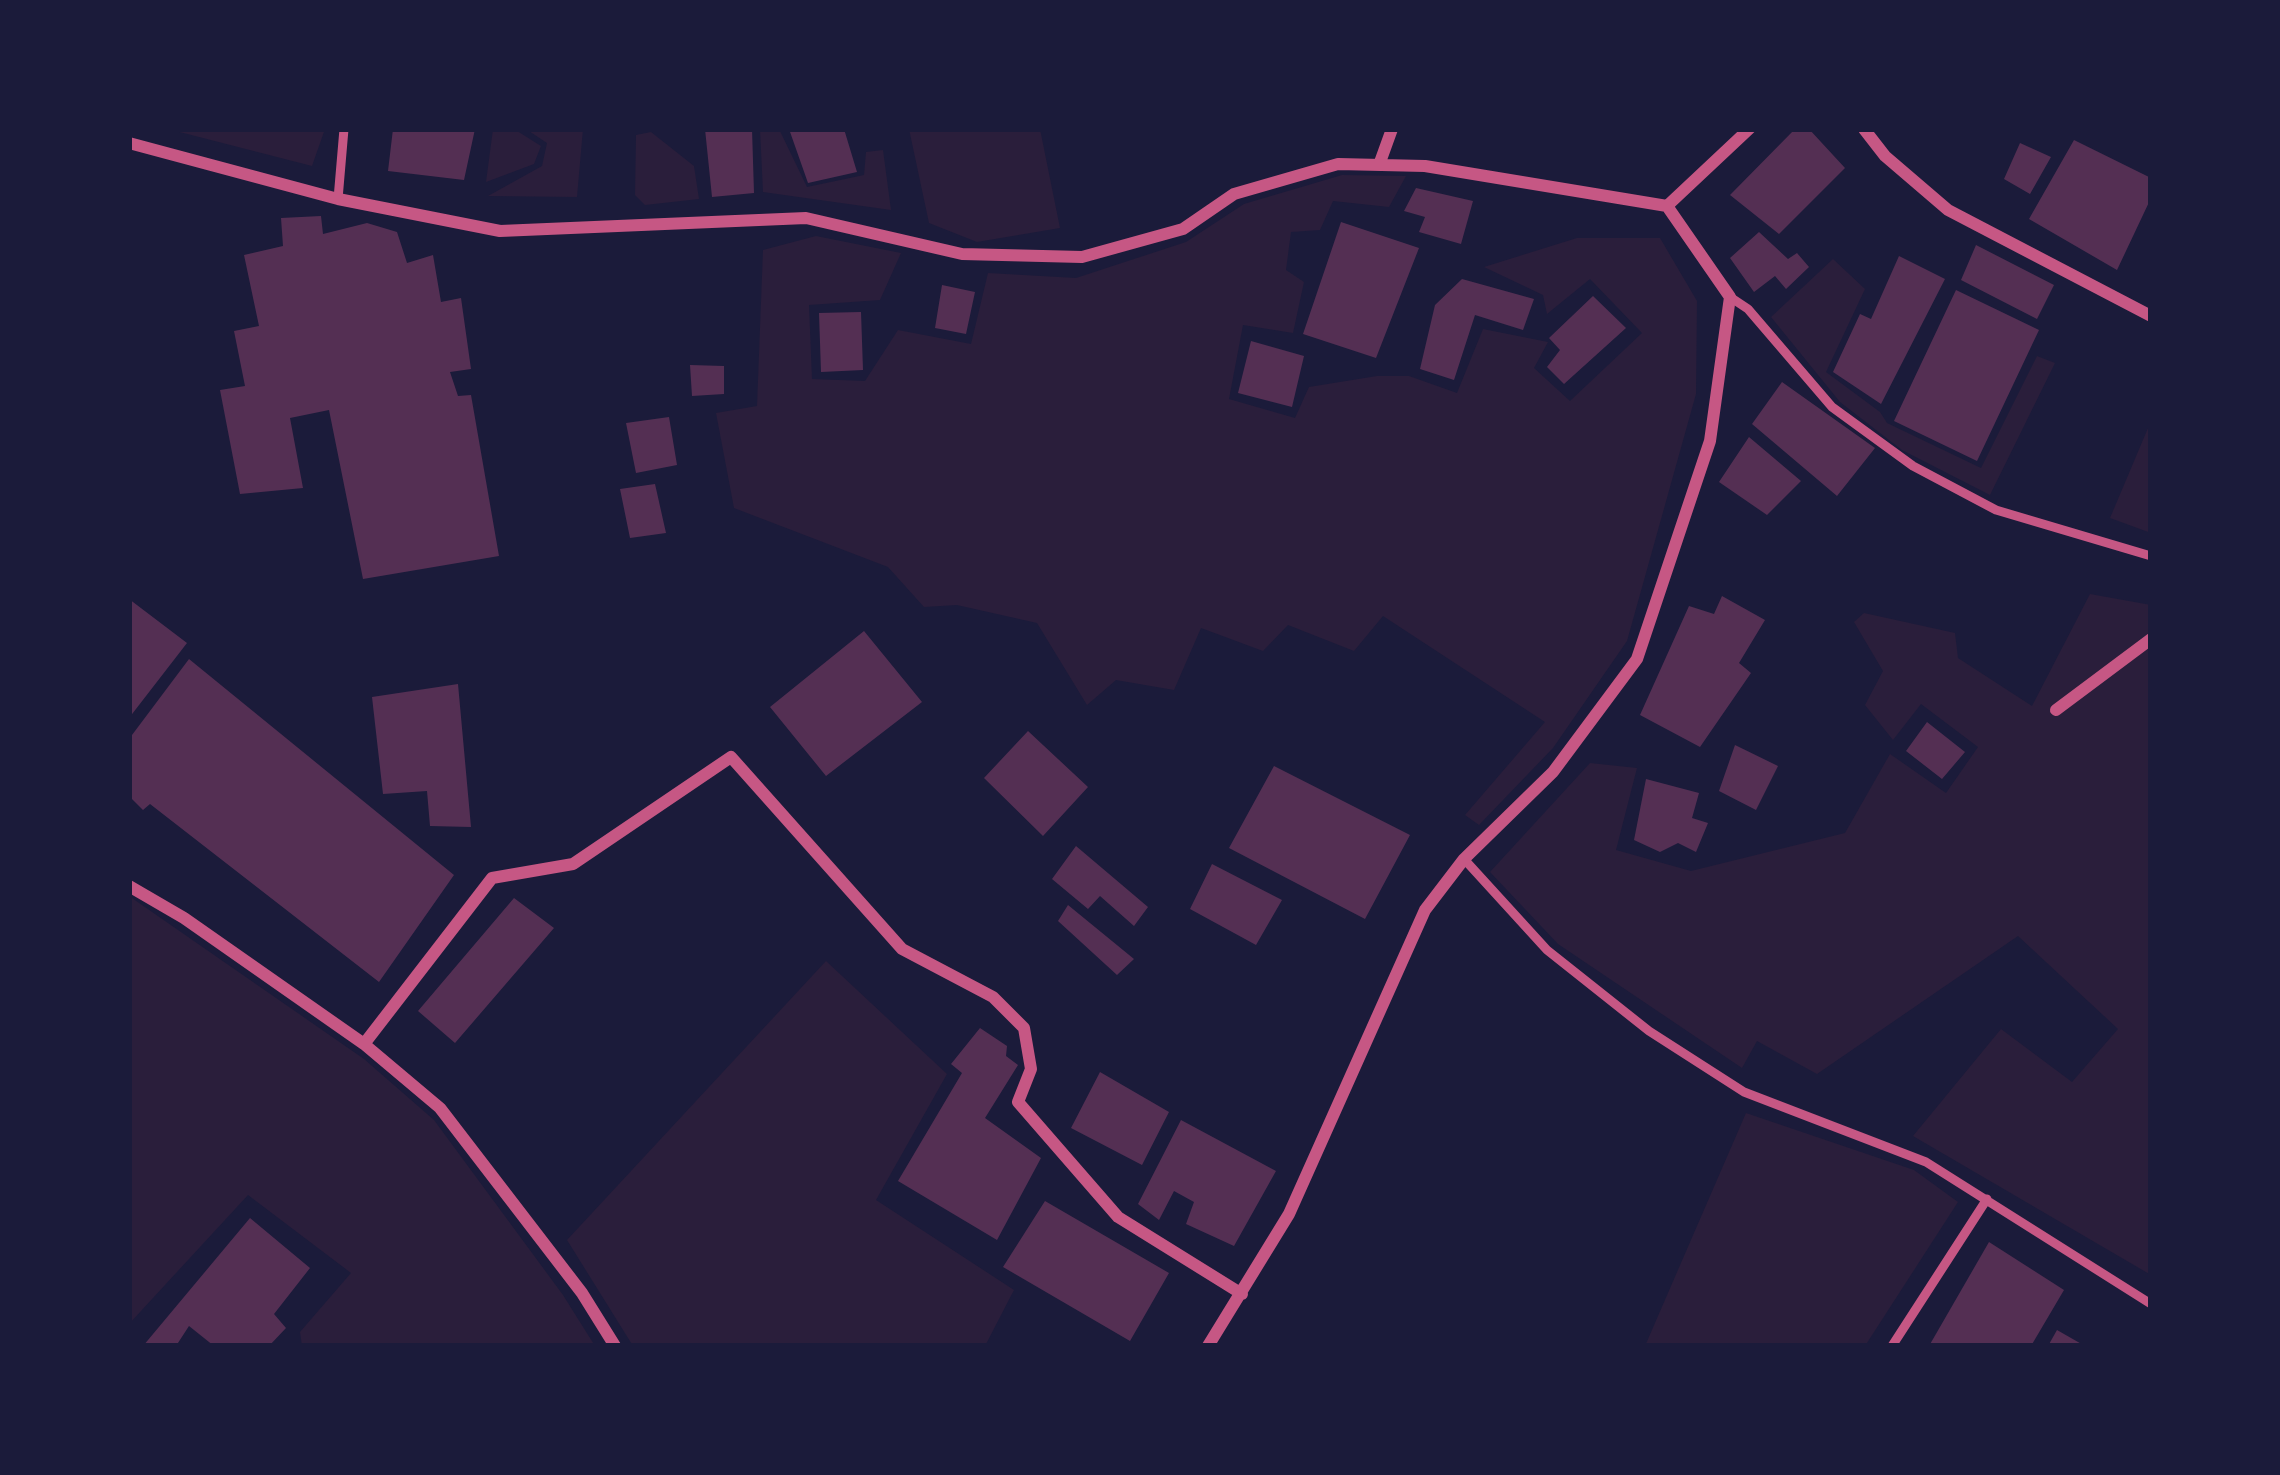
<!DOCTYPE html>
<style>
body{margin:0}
#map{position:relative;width:2280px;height:1475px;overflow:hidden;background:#1b1b3a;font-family:"DM Sans",sans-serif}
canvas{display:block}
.frame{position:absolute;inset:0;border:132px solid #1b1b3a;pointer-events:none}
</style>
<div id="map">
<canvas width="2280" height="1475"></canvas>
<div class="frame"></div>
</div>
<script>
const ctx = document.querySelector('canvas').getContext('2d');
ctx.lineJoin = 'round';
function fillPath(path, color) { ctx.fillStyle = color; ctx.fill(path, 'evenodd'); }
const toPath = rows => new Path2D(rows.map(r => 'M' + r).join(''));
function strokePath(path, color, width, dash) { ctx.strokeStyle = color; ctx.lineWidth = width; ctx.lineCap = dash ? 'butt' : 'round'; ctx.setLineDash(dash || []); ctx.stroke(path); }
fillPath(toPath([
 [168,129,325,129,312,166],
 [493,129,514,129,541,146,534,164,486,182],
 [526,129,583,129,577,197,488,196,542,166,547,143],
 [760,129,779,129,807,187,864,175,866,152,883,150,891,210,763,192],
 [909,129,1040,129,1060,228,977,242,929,223],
 [651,132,694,166,699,199,645,205,635,195,636,135],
 [1342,175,1406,176,1389,207,1333,201,1320,230,1291,232,1286,270,1304,282,1293,333,1243,325,1229,399,1295,418,1309,387,1377,376,1409,376,1457,393,1483,329,1548,342,1534,368,1570,401,1642,333,1590,279,1547,314,1543,295,1484,267,1577,238,1660,238,1697,301,1696,394,1627,641,1553,748,1479,825,1465,815,1545,722,1383,616,1354,651,1288,625,1263,651,1201,628,1174,690,1116,680,1087,705,1037,623,957,605,924,607,888,567,734,508,716,413,757,406,763,250,816,236,901,253,880,300,809,305,812,379,865,381,898,330,971,344,988,273,1076,278,1186,242,1244,204],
 [1833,259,1865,289,1826,372,1880,412,1887,423,1981,468,2037,356,2055,363,1990,495,1902,450,1840,402,1771,317],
 [2151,421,2151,533,2110,518],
 [2090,594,2151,605,2151,1275,1913,1136,2001,1029,2072,1082,2118,1029,2018,936,1817,1074,1757,1041,1742,1068,1558,944,1490,872,1590,763,1637,768,1616,850,1691,871,1845,833,1890,754,1946,793,1978,747,1921,704,1893,740,1865,705,1883,671,1854,622,1864,613,1955,633,1958,658,2032,706],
 [129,896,364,1059,434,1120,563,1295,595,1346,302,1346,300,1332,351,1273,248,1195,129,1324],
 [826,961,947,1074,876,1200,1014,1290,985,1346,633,1346,567,1240],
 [1746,1113,1914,1170,1958,1202,1865,1346,1645,1346]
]), '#2a1e3b');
fillPath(toPath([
 [393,129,475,129,464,180,388,171],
 [705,129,752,129,754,193,712,197],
 [789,129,844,129,857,172,808,183],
 [1795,129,1809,129,1845,168,1779,234,1730,195],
 [2074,140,2151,178,2151,198,2117,270,2029,219],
 [2020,143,2051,157,2030,194,2004,179],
 [1416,188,1473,201,1461,244,1419,232,1425,217,1404,211],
 [321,216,323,234,367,223,397,232,407,263,433,255,441,302,461,298,471,369,450,372,458,396,471,395,499,556,363,579,329,410,290,418,303,488,240,494,220,390,245,386,234,331,259,326,244,255,283,246,281,218],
 [1341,222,1419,248,1376,358,1303,334],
 [1759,232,1788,259,1797,253,1809,267,1786,289,1775,276,1754,292,1730,258],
 [1976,245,2054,285,2037,319,1961,280],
 [1899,256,1945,279,1881,404,1833,372,1860,314,1871,319],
 [1462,279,1534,299,1523,330,1475,315,1454,380,1420,369,1435,305],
 [942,285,975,292,966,334,935,328],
 [1956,290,2039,330,1977,461,1894,421],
 [1593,296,1626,328,1564,384,1547,367,1560,350,1549,338],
 [861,312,863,370,821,372,819,313],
 [1251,341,1304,356,1292,407,1238,393],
 [690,365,724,366,724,394,692,396],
 [1782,382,1875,448,1837,496,1752,424],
 [669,417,677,465,636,473,626,423],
 [1749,437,1801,481,1767,515,1719,482],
 [655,484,666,533,630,538,620,489],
 [1722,596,1765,620,1739,663,1751,673,1700,747,1640,715,1689,606,1714,614],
 [129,599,187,643,129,718],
 [864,631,922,702,826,776,770,707],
 [189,659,454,875,379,982,150,804,143,810,129,796,129,739],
 [458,684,471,827,430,826,427,791,383,794,372,697],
 [1927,722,1965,752,1942,779,1906,751],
 [1028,731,1088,787,1043,836,984,778],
 [1735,745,1778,766,1756,810,1719,791],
 [1274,766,1410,835,1365,919,1229,848],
 [1646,779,1699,793,1692,818,1708,823,1696,852,1678,843,1660,852,1634,840],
 [1076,846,1148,907,1134,926,1100,896,1088,909,1052,879],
 [1212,864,1282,900,1256,945,1190,909],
 [514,898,554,928,455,1043,418,1011],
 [1068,905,1134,959,1117,975,1058,921],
 [980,1028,1007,1046,1006,1056,1018,1065,985,1118,1041,1158,997,1240,898,1181,962,1073,951,1064],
 [1100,1072,1169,1112,1142,1165,1071,1128],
 [1181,1120,1276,1171,1234,1246,1186,1224,1194,1202,1174,1191,1159,1220,1138,1204],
 [1045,1201,1169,1273,1130,1341,1003,1267],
 [250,1218,310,1268,274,1314,286,1328,269,1346,214,1346,189,1326,176,1346,143,1346],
 [1989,1242,2064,1290,2031,1346,1929,1346],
 [2057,1330,2085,1346,2048,1346]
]), '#542f53');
strokePath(toPath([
 [338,199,344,129],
 [1730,297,1748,309,1832,407,1913,466,1996,510,2151,556],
 [1464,859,1547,950,1649,1031,1744,1092,1926,1162,2151,1304],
 [1892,1346,1987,1199]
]), '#c65784', 9);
strokePath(toPath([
 [1864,129,1885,156,1948,210,2151,316],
 [129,143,338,199,500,231,806,218,962,254,1082,257,1183,229,1234,194,1338,164,1425,166,1667,206],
 [1379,165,1392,129],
 [2056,710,2151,639],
 [129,886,184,918,364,1044,440,1108,582,1293,615,1346],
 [364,1044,492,878,573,864,731,757,902,949,993,997,1024,1028,1031,1069,1018,1102,1118,1217,1242,1294],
 [1208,1346,1289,1214,1425,910,1464,859,1553,772,1637,659,1710,441,1730,297,1667,206,1749,129]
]), '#c65784', 12);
</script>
